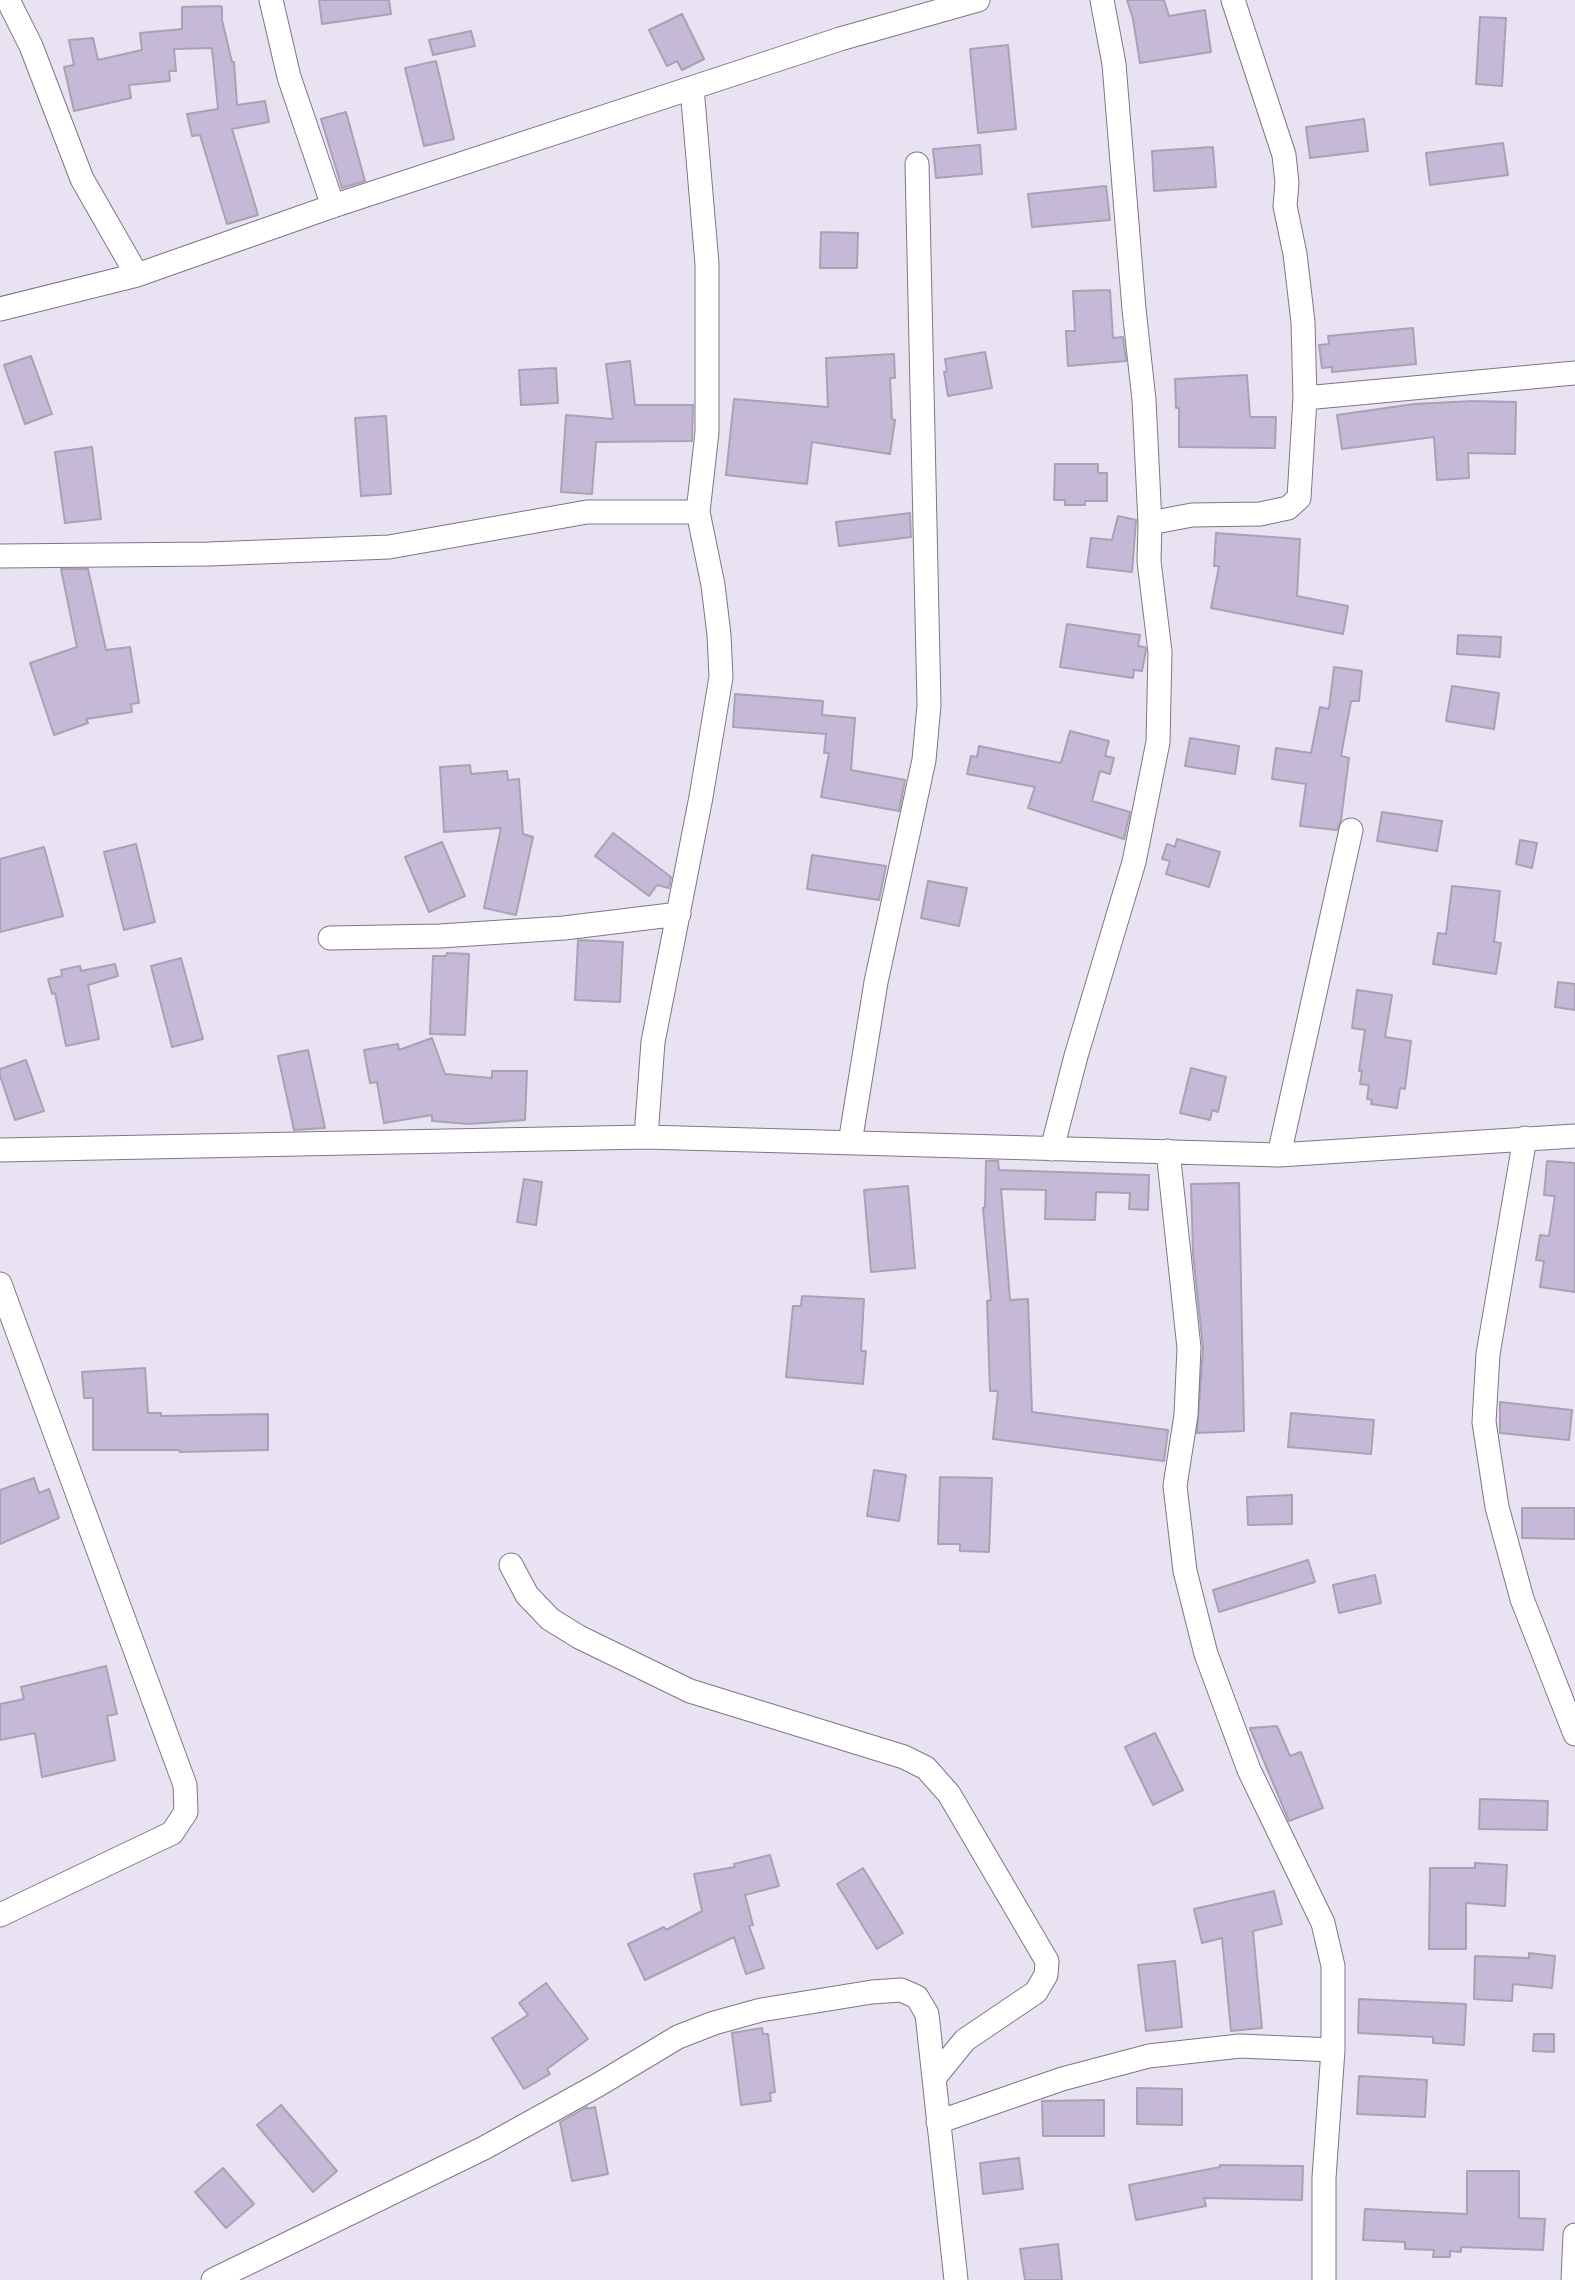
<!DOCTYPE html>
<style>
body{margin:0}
canvas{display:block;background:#e8e2f2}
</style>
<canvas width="1575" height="2280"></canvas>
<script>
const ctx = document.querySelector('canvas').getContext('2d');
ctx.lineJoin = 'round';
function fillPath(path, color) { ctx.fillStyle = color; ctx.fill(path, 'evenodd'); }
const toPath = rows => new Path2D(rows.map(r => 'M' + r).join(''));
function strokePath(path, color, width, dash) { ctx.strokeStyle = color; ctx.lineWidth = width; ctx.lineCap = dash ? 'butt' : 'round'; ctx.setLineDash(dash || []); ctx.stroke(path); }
const building = toPath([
 [319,0,389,0,391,14,322,24,319,0],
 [1127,0,1164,0,1169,16,1205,10,1211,52,1140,63,1133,19,1127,0],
 [219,6,222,7,222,20,232,62,234,62,237,105,265,101,269,122,232,129,258,215,227,224,200,135,192,136,187,114,218,109,212,48,174,49,176,71,169,71,170,81,129,85,131,98,74,111,64,67,74,65,69,40,93,38,98,60,142,50,140,33,182,29,182,7,219,6],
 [682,14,704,59,682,70,677,61,667,66,649,30,682,14],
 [1480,17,1506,18,1502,86,1476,84,1480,17],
 [471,31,475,46,433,55,429,40,471,31],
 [1008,45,1016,129,978,133,970,49,1008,45],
 [436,61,454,139,424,146,405,68,436,61],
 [346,112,365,181,342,188,321,119,346,112],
 [1364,119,1368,151,1310,158,1306,127,1364,119],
 [1503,143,1508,175,1430,185,1426,153,1503,143],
 [980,145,982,174,936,178,933,149,980,145],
 [1213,147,1216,187,1154,191,1152,151,1213,147],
 [1106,186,1110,220,1032,227,1028,194,1106,186],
 [821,232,858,233,857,268,820,268,821,232],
 [1110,290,1113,338,1123,337,1126,361,1068,366,1066,331,1075,331,1073,291,1110,290],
 [1413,328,1416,364,1332,372,1332,367,1322,368,1319,345,1329,344,1328,336,1413,328],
 [985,352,992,388,948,396,944,372,947,371,945,359,985,352],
 [894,354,895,378,890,378,892,419,895,420,890,454,812,442,807,484,726,475,734,399,828,407,826,358,894,354],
 [31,356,52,414,25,424,4,365,31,356],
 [630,361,635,405,693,405,692,441,596,442,592,494,561,492,566,415,613,419,606,364,630,361],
 [556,368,558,403,521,405,519,370,556,368],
 [1247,375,1250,417,1276,417,1275,448,1179,447,1179,408,1176,408,1175,379,1247,375],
 [1473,401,1516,402,1515,454,1468,453,1469,478,1437,480,1434,437,1342,449,1337,415,1414,404,1473,401],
 [386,416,391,494,361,496,355,418,386,416],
 [92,447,101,519,65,523,55,452,92,447],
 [1055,464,1098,464,1098,473,1107,473,1107,501,1085,501,1085,505,1065,505,1065,500,1054,500,1055,464],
 [910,513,911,537,839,546,836,522,910,513],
 [1118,516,1136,520,1132,572,1087,567,1091,538,1112,540,1118,516],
 [1216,533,1300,539,1297,596,1348,606,1343,634,1211,608,1219,566,1214,566,1216,533],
 [61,569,88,569,106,650,130,647,139,703,131,704,132,712,86,719,88,723,54,735,30,663,77,647,61,569],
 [1067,624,1140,635,1138,646,1145,647,1146,650,1142,671,1134,670,1133,678,1060,667,1067,624],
 [1458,635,1501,637,1500,657,1457,654,1458,635],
 [1334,667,1362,671,1359,701,1351,701,1341,756,1349,758,1341,820,1337,830,1300,826,1306,784,1272,779,1276,748,1311,753,1320,707,1329,709,1334,667],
 [1452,686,1499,693,1494,729,1446,721,1452,686],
 [735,694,823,701,822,715,855,718,851,770,905,780,899,811,821,797,829,753,824,753,826,734,733,727,735,694],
 [1070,731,1109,741,1105,756,1114,758,1110,774,1100,771,1092,801,1130,812,1124,839,1028,808,1035,787,967,774,971,756,977,757,979,746,1061,763,1070,731],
 [1190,738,1239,746,1235,774,1185,766,1190,738],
 [470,765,471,774,507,771,508,780,519,779,523,834,533,837,516,915,484,908,501,828,444,832,440,767,470,765],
 [1382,812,1442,821,1437,851,1377,841,1382,812],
 [613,833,671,877,669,888,657,885,649,896,595,856,613,833],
 [1177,839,1220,852,1209,887,1166,874,1170,861,1162,859,1167,844,1175,847,1177,839],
 [1520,840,1537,843,1532,868,1516,864,1520,840],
 [442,842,465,896,429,912,405,857,442,842],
 [136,844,155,922,124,930,104,852,136,844],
 [44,847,63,916,0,932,0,859,44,847],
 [812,855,886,866,879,900,807,889,812,855],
 [928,881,967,888,959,926,921,918,928,881],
 [1452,886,1500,891,1494,942,1501,943,1496,974,1433,964,1438,933,1446,934,1452,886],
 [578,940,623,942,620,1002,575,1000,578,940],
 [447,953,469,954,465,1035,430,1034,433,956,446,956,447,953],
 [181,958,203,1039,172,1047,151,966,181,958],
 [115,964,118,976,88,985,99,1039,66,1046,55,993,52,994,48,979,62,976,61,970,80,966,81,971,115,964],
 [1558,982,1575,984,1575,1010,1555,1007,1558,982],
 [1357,990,1392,995,1385,1037,1411,1041,1405,1089,1400,1088,1397,1108,1371,1104,1372,1100,1367,1099,1369,1085,1360,1084,1362,1071,1359,1071,1365,1030,1352,1028,1357,990],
 [432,1038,445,1074,492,1078,492,1071,527,1071,525,1120,469,1124,432,1121,432,1115,384,1123,377,1082,370,1083,364,1050,398,1044,399,1050,432,1038],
 [308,1050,325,1128,294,1130,278,1056,308,1050],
 [26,1060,44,1111,15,1120,0,1076,0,1069,26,1060],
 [1191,1068,1226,1077,1218,1112,1212,1110,1210,1120,1180,1113,1191,1068],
 [986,1161,998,1161,999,1170,1149,1175,1148,1210,1129,1209,1130,1193,1096,1192,1095,1220,1045,1219,1046,1190,1001,1189,1010,1300,1028,1299,1032,1412,1168,1430,1164,1461,993,1439,998,1391,990,1391,987,1301,991,1300,983,1208,985,1207,986,1161],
 [1547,1161,1575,1163,1575,1292,1540,1287,1544,1261,1536,1260,1540,1235,1549,1236,1555,1196,1544,1195,1547,1161],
 [524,1179,542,1182,536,1225,517,1222,524,1179],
 [1239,1183,1244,1431,1197,1433,1203,1348,1193,1254,1191,1184,1239,1183],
 [908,1186,915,1268,871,1272,864,1190,908,1186],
 [802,1296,864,1299,861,1351,866,1351,863,1384,786,1377,793,1306,801,1306,802,1296],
 [145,1368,148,1413,161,1413,161,1416,268,1414,268,1450,180,1452,179,1450,93,1450,93,1398,84,1398,82,1372,145,1368],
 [1500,1402,1572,1410,1569,1440,1500,1433,1500,1402],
 [1291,1413,1374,1420,1371,1454,1288,1447,1291,1413],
 [874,1470,906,1475,899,1521,867,1516,874,1470],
 [940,1477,992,1478,989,1552,960,1551,960,1544,938,1544,940,1477],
 [34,1478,39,1493,49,1489,59,1518,0,1544,0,1490,34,1478],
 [1292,1495,1292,1524,1248,1525,1247,1497,1292,1495],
 [1522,1508,1575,1508,1575,1539,1522,1538,1522,1508],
 [1308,1560,1315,1582,1219,1612,1213,1590,1308,1560],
 [1375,1575,1381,1603,1339,1613,1333,1585,1375,1575],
 [106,1666,117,1714,107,1716,115,1760,42,1777,35,1733,0,1740,0,1704,24,1699,21,1687,106,1666],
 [1277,1726,1290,1756,1301,1752,1323,1808,1289,1821,1250,1728,1277,1726],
 [1155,1733,1183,1790,1153,1805,1125,1747,1155,1733],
 [1480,1799,1548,1801,1547,1830,1479,1829,1480,1799],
 [770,1855,779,1886,745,1895,753,1925,749,1926,764,1968,746,1974,734,1937,645,1980,628,1944,664,1927,666,1930,702,1911,694,1874,735,1867,734,1864,770,1855],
 [1475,1863,1507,1865,1505,1906,1466,1903,1466,1949,1429,1949,1430,1868,1475,1868,1475,1863],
 [863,1868,903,1933,877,1949,837,1884,863,1868],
 [1274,1891,1282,1924,1253,1931,1262,2028,1231,2031,1222,1938,1202,1943,1194,1909,1274,1891],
 [1529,1953,1555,1956,1552,1988,1513,1984,1512,2001,1474,1999,1475,1956,1529,1958,1529,1953],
 [1175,1961,1182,2027,1146,2031,1138,1965,1175,1961],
 [546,1983,588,2039,547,2069,550,2074,524,2089,492,2038,528,2015,519,2003,546,1983],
 [1359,1999,1466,2004,1464,2045,1433,2043,1433,2037,1358,2033,1359,1999],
 [762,2028,763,2034,768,2034,775,2092,770,2093,771,2101,741,2105,732,2033,762,2028],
 [1534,2034,1554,2034,1554,2052,1533,2051,1534,2034],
 [1359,2076,1427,2080,1425,2117,1357,2114,1359,2076],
 [1137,2088,1182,2089,1182,2125,1137,2124,1137,2088],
 [1104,2100,1104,2136,1043,2136,1042,2101,1104,2100],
 [281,2105,337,2171,313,2192,257,2125,281,2105],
 [587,2107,587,2109,595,2107,608,2174,572,2181,560,2122,587,2107],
 [1019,2158,1023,2189,983,2194,980,2163,1019,2158],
 [1220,2165,1303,2166,1302,2200,1204,2198,1206,2206,1136,2220,1129,2185,1220,2167,1220,2165],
 [223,2168,254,2204,226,2228,195,2192,223,2168],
 [1467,2171,1519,2171,1519,2218,1545,2219,1543,2250,1461,2247,1461,2252,1450,2251,1450,2257,1433,2257,1434,2250,1405,2249,1405,2242,1363,2240,1365,2209,1467,2214,1467,2171],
 [1058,2244,1062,2280,1025,2280,1020,2249,1058,2244]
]);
fillPath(building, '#c6b9d8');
strokePath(building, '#a8a2b2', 2);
const street = toPath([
 [8,0,31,46,82,179,137,275],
 [271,0,289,77,333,206],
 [1102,0,1114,64,1134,309,1144,400,1150,523],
 [0,309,137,275,333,206,840,39,978,0],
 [1305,398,1575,373],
 [0,556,209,554,389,547,587,512,698,512],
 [330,938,440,936,564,928,679,914],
 [646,1137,653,1042,701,797,721,677,719,635,713,585,698,512,707,432,707,264,692,88],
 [1525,1138,1488,1354,1484,1422,1497,1507,1522,1599,1575,1734],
 [850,1143,876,982,924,760,929,705,917,164],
 [1052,1149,1076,1056,1134,862,1158,742,1160,652,1149,561,1150,523,1192,515,1260,514,1288,508,1299,498,1305,398,1303,322,1295,254,1285,206,1287,183,1284,155,1233,0],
 [0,1150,646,1137,1279,1155,1575,1136],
 [1168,1151,1189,1348,1186,1415,1175,1486,1185,1571,1206,1654,1249,1770,1323,1923,1333,1966,1333,2050,1324,2178,1324,2280],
 [1279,1155,1351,830],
 [0,1284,185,1785,186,1812,172,1833,0,1915],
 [511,1565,527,1595,550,1619,579,1637,690,1691,904,1757,926,1768,949,1794,1047,1961,1046,1975,1036,1992,965,2040,934,2078],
 [938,2122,1062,2079,1149,2056,1240,2046,1333,2050],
 [213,2280,484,2148,598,2085,678,2037,714,2023,761,2010,872,1992,901,1990,917,1997,927,2014,956,2280],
 [1573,2280,1575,2235]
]);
strokePath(street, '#7d7786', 25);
strokePath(street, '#fff', 23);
</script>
